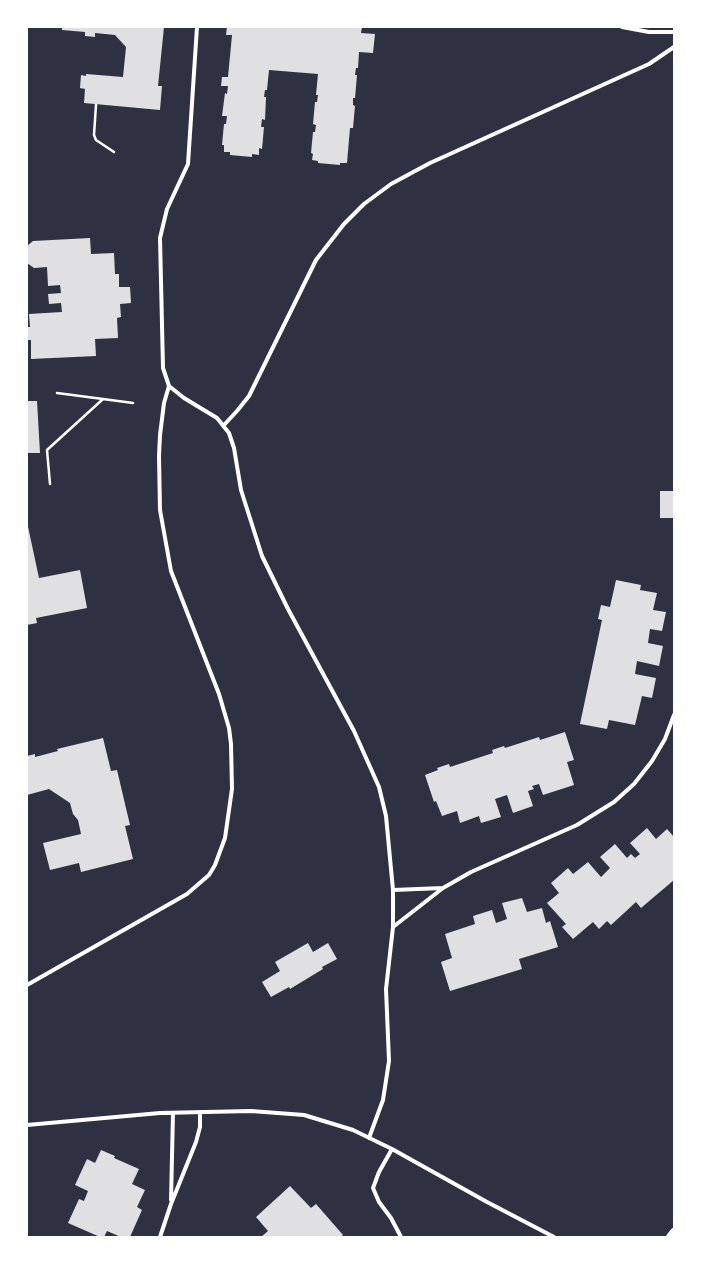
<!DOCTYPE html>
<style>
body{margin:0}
#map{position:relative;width:701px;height:1264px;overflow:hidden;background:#2d3142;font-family:"Golos Text",sans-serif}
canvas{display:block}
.frame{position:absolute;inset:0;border:28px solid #fff;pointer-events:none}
</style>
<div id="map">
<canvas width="701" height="1264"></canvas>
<div class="frame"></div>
</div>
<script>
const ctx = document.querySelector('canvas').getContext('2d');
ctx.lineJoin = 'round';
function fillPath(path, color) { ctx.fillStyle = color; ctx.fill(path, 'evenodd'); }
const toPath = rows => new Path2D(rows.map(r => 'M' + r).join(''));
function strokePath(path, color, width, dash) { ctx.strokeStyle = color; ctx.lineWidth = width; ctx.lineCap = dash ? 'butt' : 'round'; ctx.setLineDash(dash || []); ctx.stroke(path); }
fillPath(toPath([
 [62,27,164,27,158,86,162,86,160,110,84,103,85,89,80,88,81,75,86,76,86,74,123,77,126,47,115,35,95,33,95,37,85,36,85,32,62,30],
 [227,27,362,27,361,33,375,34,373,53,359,52,358,68,356,68,355,75,357,75,355,98,353,98,353,105,355,106,353,128,350,128,347,163,340,163,340,165,318,163,318,161,312,160,313,154,311,153,313,132,315,132,316,125,313,124,315,102,317,102,318,95,316,95,318,74,269,70,267,90,265,90,264,97,266,97,265,120,262,119,261,127,264,127,262,149,259,148,259,155,252,154,252,157,230,155,230,152,224,152,224,145,222,145,224,124,226,124,227,116,222,116,225,93,227,94,228,86,221,86,222,77,228,77,232,35,226,35],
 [90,238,91,254,114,253,115,274,119,274,119,287,130,287,131,303,120,304,121,317,117,318,118,338,95,339,96,356,31,359,31,340,27,340,27,327,30,327,29,314,62,312,61,303,49,304,48,294,61,293,60,285,48,286,47,267,34,268,27,263,27,246,33,241],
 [27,401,37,401,40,453,27,453],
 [660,491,674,491,674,518,660,518],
 [27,522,39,578,80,570,87,608,36,618,37,623,27,625],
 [616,580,641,585,640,590,657,593,653,610,666,612,662,631,650,629,648,643,663,646,659,666,637,661,635,674,656,678,652,698,642,696,635,725,609,720,607,729,580,724,602,620,598,619,601,605,610,607],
 [565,732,574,760,567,762,574,785,543,795,539,784,532,786,534,789,528,791,533,806,513,813,507,795,495,799,501,817,481,823,479,816,460,823,457,811,442,816,436,801,434,802,425,775,438,770,437,768,449,764,450,767,493,753,492,750,504,746,505,748,539,737,540,740],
 [103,738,111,771,117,770,130,825,125,826,133,859,81,872,79,863,50,870,43,843,81,834,78,820,73,814,70,803,49,789,27,795,27,756,35,754,35,757,58,751,57,749],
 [647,828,656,839,667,829,674,837,674,880,641,908,636,902,611,925,607,921,599,929,593,922,573,939,562,927,566,924,547,903,559,893,551,883,568,868,573,874,588,862,601,877,610,868,600,857,615,844,627,858,631,854,635,858,640,854,630,843],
 [522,898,527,912,542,908,546,923,550,921,558,947,519,959,522,969,450,991,441,962,452,958,445,934,475,924,473,916,492,910,496,923,507,919,502,903],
 [308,943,313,952,328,943,337,959,322,967,323,969,290,989,289,987,271,997,262,982,280,971,275,962],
 [101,1150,115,1156,114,1158,139,1169,132,1184,145,1190,137,1207,142,1210,130,1237,121,1237,107,1231,104,1237,100,1237,68,1223,79,1199,84,1201,88,1191,75,1185,87,1159,95,1163],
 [290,1186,311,1208,316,1204,343,1235,341,1237,261,1237,268,1231,256,1217]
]), '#e0e0e3');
strokePath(toPath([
 [96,105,94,135,96,140,114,152],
 [57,393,103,399],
 [50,484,47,450,103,399,133,403]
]), '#fff', 2.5);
strokePath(toPath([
 [197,27,188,164,167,209,160,238,163,368,169,386,184,398,217,418,229,433,234,448,241,490,262,556,288,609,354,731,379,787,386,816,393,890,393,927,386,989,389,1061,383,1100,369,1138],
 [622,27,649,32,674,32],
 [224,425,237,411,249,396,316,260,344,224,364,204,391,184,430,163,649,64,674,47],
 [393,890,443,888],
 [393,927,443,888,471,872,577,825,614,802,634,784,652,761,665,739,674,715],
 [27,985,187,894,209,875,215,865,225,838,232,789,231,744,229,728,219,694,171,571,160,510,159,456,160,435,164,403,169,386],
 [27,1125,160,1113,251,1111,304,1115,353,1130,392,1149,487,1202,554,1237],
 [392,1149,379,1172,373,1188,379,1202,391,1218,401,1237],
 [171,1200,173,1113],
 [160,1237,171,1204,196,1142,200,1127,200,1112]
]), '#fff', 4);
strokePath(toPath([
 [670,1237,674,1232]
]), '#fff', 8);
</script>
